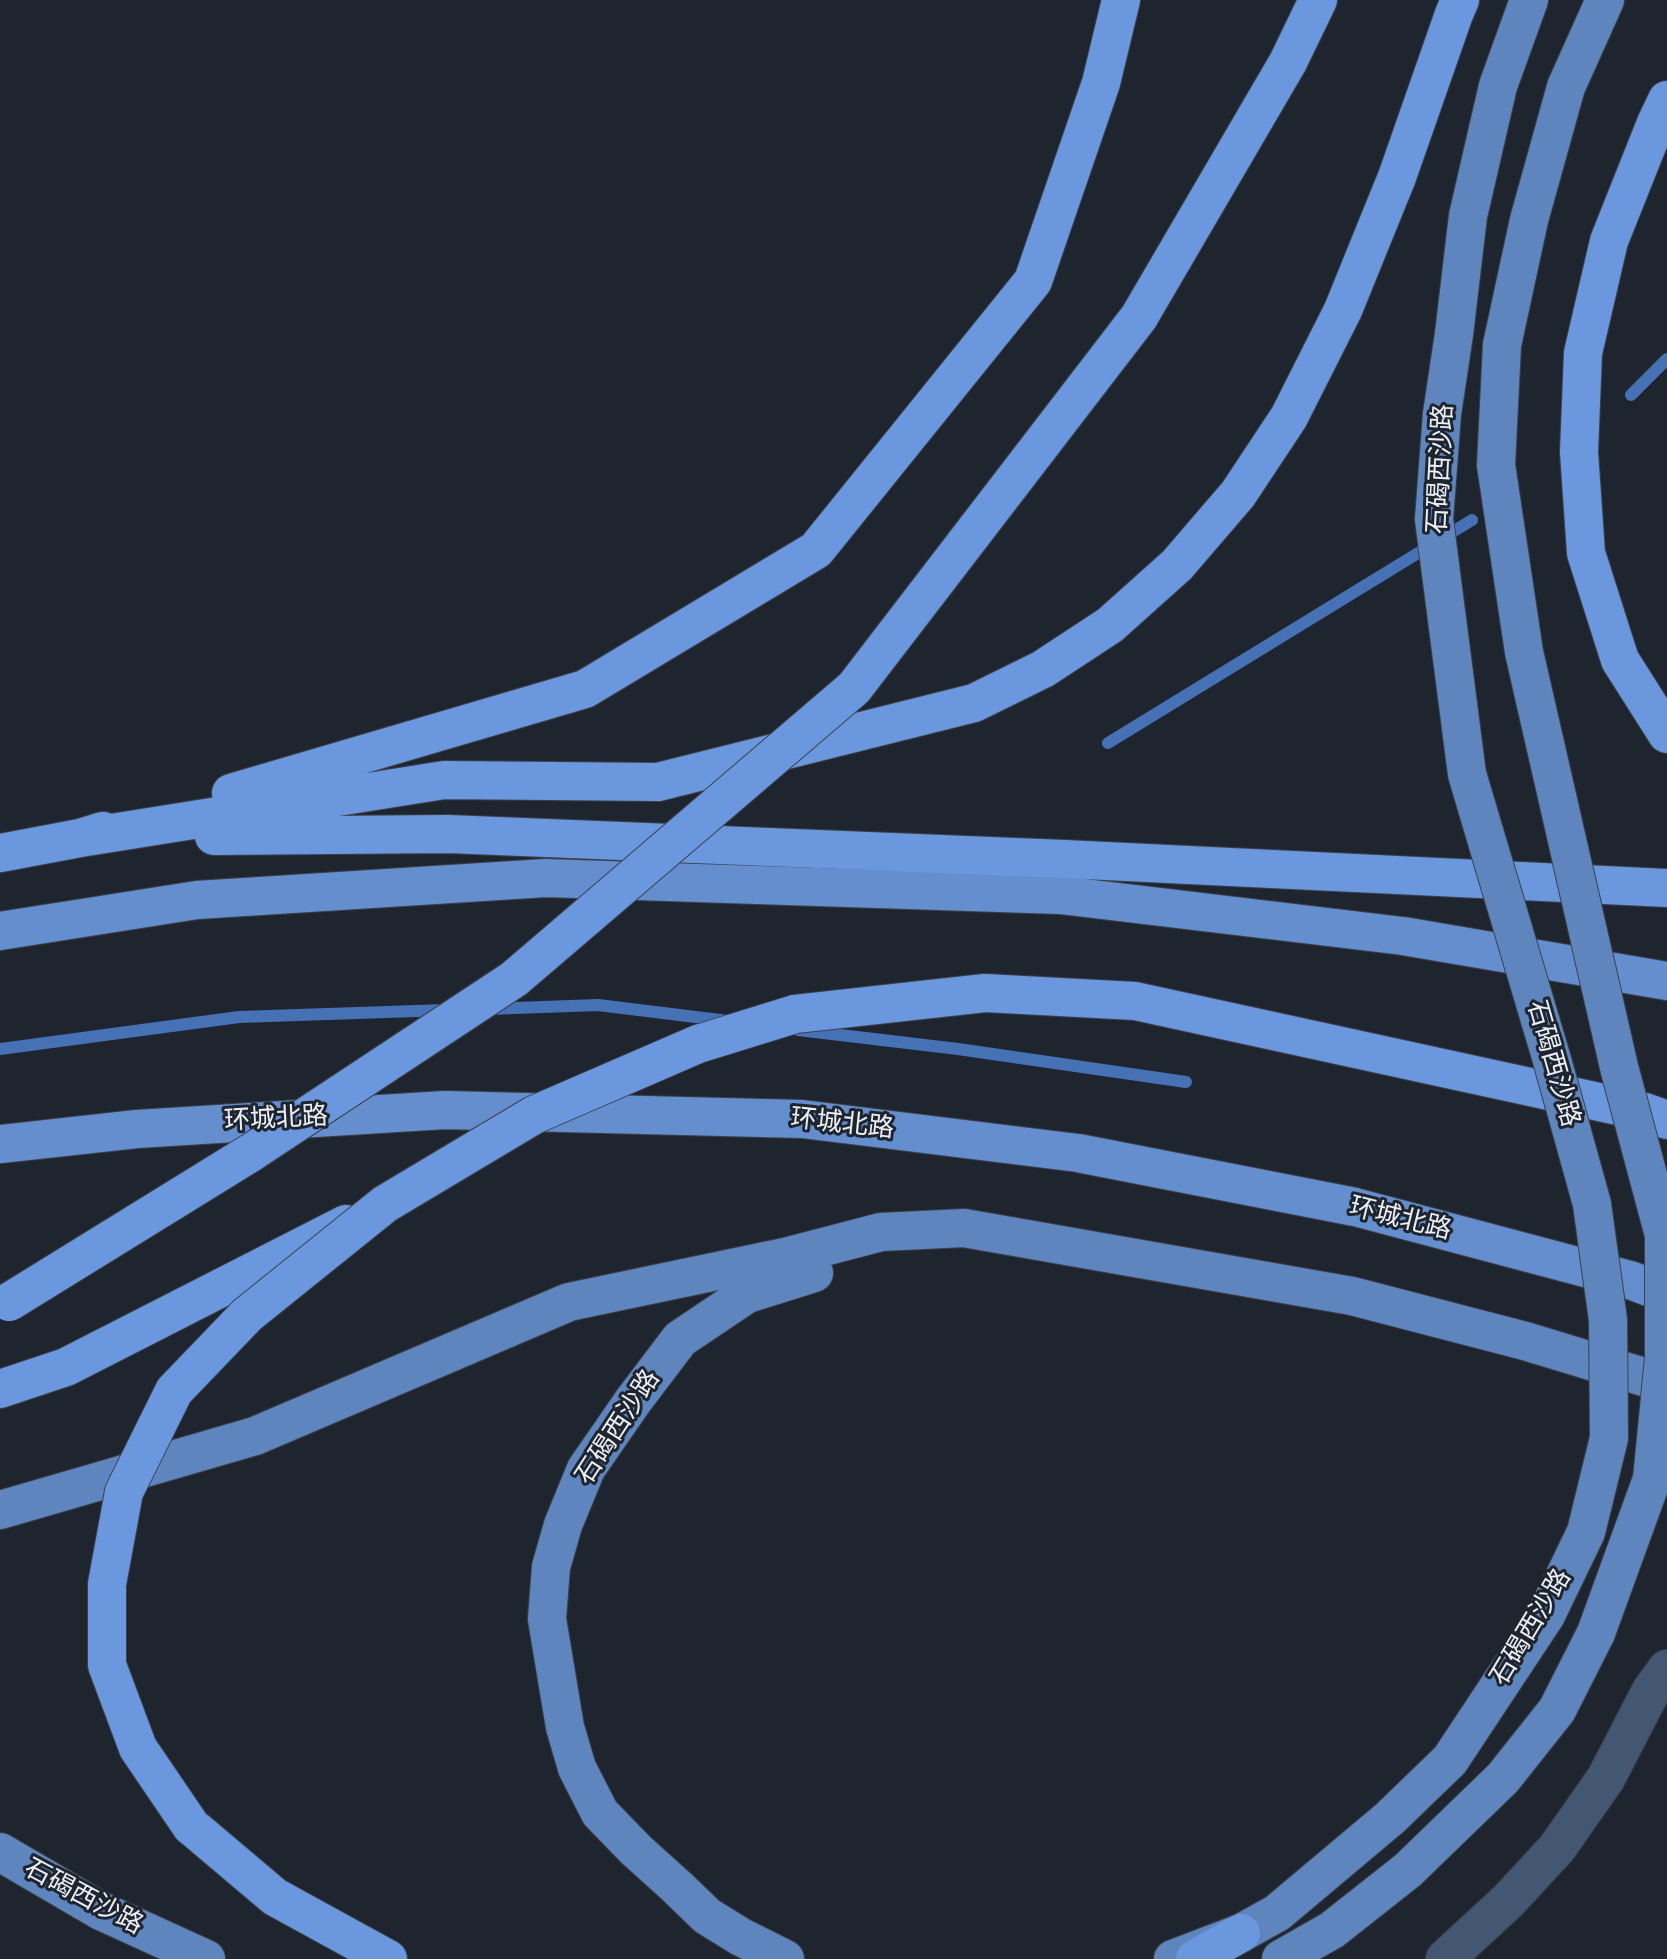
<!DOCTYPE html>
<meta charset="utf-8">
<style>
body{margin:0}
canvas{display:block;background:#1f252f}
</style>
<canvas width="1667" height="1959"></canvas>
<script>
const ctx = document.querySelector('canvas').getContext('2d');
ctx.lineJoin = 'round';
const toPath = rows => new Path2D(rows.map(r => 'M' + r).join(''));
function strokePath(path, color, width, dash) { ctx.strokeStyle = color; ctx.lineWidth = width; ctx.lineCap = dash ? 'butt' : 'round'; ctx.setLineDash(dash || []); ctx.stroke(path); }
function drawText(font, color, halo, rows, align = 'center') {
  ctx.font = font + ' Jost,"Noto Sans SC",sans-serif'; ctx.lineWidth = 6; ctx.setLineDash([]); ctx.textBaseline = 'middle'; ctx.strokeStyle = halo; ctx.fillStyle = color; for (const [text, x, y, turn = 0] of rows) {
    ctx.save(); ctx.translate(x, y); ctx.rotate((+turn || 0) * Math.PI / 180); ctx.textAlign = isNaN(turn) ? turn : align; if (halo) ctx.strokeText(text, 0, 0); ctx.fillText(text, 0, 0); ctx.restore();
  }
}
strokePath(toPath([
 [1631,395,1667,359],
 [1108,743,1472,520],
 [488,1009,598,1005,728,1021],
 [798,1030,958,1049,1186,1082],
 [0,1049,239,1017,446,1010]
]), '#4671b5', 12);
const minor = toPath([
 [1445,1959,1508,1901,1557,1848,1606,1778,1651,1691,1667,1669]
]);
const primary = toPath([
 [1454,334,1468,216,1498,86,1529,0],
 [1502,345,1529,220,1566,87,1605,0],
 [0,1510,255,1436,569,1302,789,1256,881,1232,964,1228,1352,1296,1525,1341,1667,1384],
 [0,1852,101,1911,206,1959],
 [785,1959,741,1937,707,1916,677,1887,636,1850,600,1813,577,1768,565,1727,547,1619,551,1567,563,1525,586,1469,633,1401,680,1339,747,1294,814,1273],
 [1173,1959,1241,1933,1277,1913,1390,1818,1450,1760,1546,1615],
 [1281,1959,1332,1930,1408,1870,1503,1778,1557,1710,1596,1633]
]);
const trunk = toPath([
 [0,931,197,900,546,878,1060,895,1403,936,1667,981],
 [0,1144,137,1129,445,1110,802,1119,1078,1153,1355,1207,1630,1280,1667,1294]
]);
const motorway = toPath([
 [1667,100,1656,123,1609,241,1583,353,1579,452,1586,553,1620,660,1667,734],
 [1139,317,1288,62,1318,0],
 [231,793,585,689,816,550,1033,281,1101,83,1121,0],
 [214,836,448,834,1064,859,1667,888],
 [80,838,444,780,658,782,974,703,1043,669,1110,625,1177,565,1238,494,1289,417,1343,310,1397,177,1454,14,1460,0],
 [0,853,80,838,103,831],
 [795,1014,985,993,1135,1001,1645,1112,1667,1120],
 [0,1389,66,1367,346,1224],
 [191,1826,275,1897,388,1959],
 [1195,1959,1241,1933]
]);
strokePath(minor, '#3c414b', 40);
strokePath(primary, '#3c414b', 40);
strokePath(trunk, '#3c414b', 40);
strokePath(motorway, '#3c414b', 40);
strokePath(minor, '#435672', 38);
strokePath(primary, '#5f85bf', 38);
strokePath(trunk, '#648ece', 38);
strokePath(motorway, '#6a97de', 38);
const primaryBridge = toPath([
 [1454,334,1442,414,1434,519,1467,774,1552,1060,1592,1204,1608,1320,1609,1438,1586,1532,1546,1615],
 [1502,345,1496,465,1524,652,1619,1067,1664,1235,1664,1358,1652,1479,1596,1633]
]);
const motorwayBridge = toPath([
 [9,1302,252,1152,514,979,854,688,1139,317],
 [191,1826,138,1748,107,1665,107,1584,124,1492,174,1391,247,1315,385,1204,534,1115,698,1044,795,1014]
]);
strokePath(primaryBridge, '#3c414b', 40, []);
strokePath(motorwayBridge, '#3c414b', 40, []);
strokePath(primaryBridge, '#5f85bf', 38);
strokePath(motorwayBridge, '#6a97de', 38);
drawText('26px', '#ebeff6', '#1f252f', [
 ["石碣西沙路",1442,469,-87],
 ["石碣西沙路",1552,1064,74],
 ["环城北路",276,1120,-3],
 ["环城北路",842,1125,6],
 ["环城北路",1400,1220,14],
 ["石碣西沙路",619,1428,-57],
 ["石碣西沙路",1532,1628,-59],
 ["石碣西沙路",83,1898,28]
]);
</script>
